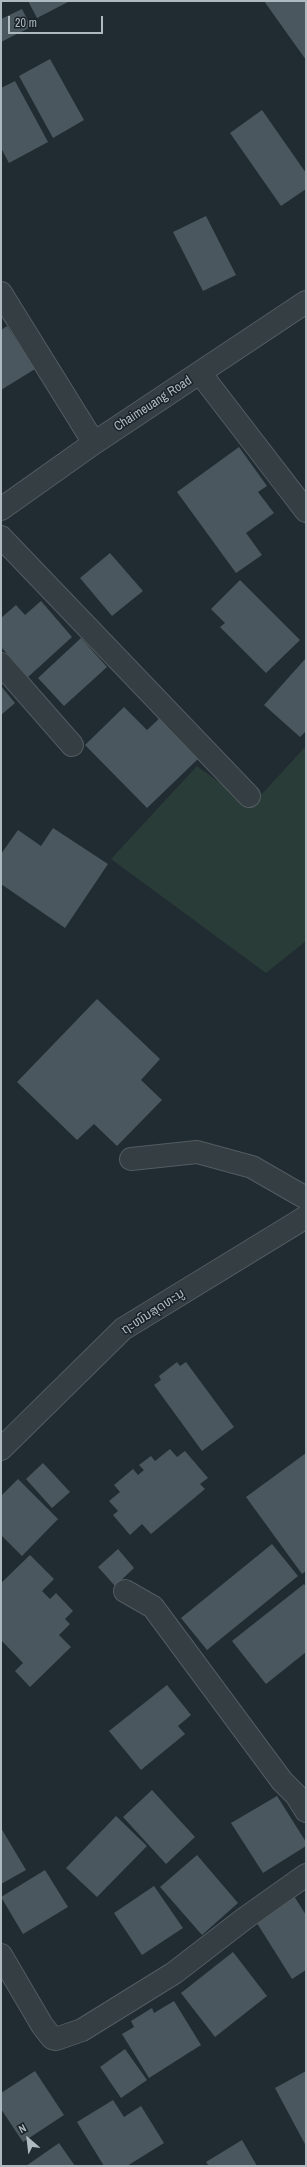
<!DOCTYPE html>
<meta charset="utf-8">
<style>
body{margin:0}
#map{position:relative;width:307px;height:2167px;overflow:hidden;background:#212c32;font-family:"Archivo Narrow",sans-serif}
canvas{display:block}
.frame{position:absolute;inset:0;border:2px solid #aeb9c0;pointer-events:none}
.north{position:absolute;left:8px;top:2119px;width:40px;height:40px;-webkit-text-stroke:3px #1a2228;paint-order:stroke;rotate:332deg;font-size:11px;font-weight:700;line-height:16px;text-align:center;color:#aeb9c0}
.north::after{content:'';display:block;margin:auto;width:14px;height:18px;background:#aeb9c0;clip-path:polygon(50% 0,100% 100%,50% 72%,0 100%)}
.scale{position:absolute;left:8px;top:16px;width:95px;height:18px;box-sizing:border-box;border:2px solid #aeb9c0;border-top:0;padding-left:5px;font-size:12px;line-height:14px;white-space:nowrap;color:#aeb9c0;-webkit-text-stroke:3px #1a2228;paint-order:stroke}
</style>
<div id="map">
<canvas width="307" height="2167"></canvas>
<div class="frame"></div>
<div class="north">N</div>
<div class="scale">20 m</div>
</div>
<script>
const ctx = document.querySelector('canvas').getContext('2d');
ctx.lineJoin = 'round';
function fillPath(path, color) { ctx.fillStyle = color; ctx.fill(path, 'evenodd'); }
const toPath = rows => new Path2D(rows.map(r => 'M' + r).join(''));
function strokePath(path, color, width, dash) { ctx.strokeStyle = color; ctx.lineWidth = width; ctx.lineCap = dash ? 'butt' : 'round'; ctx.setLineDash(dash || []); ctx.stroke(path); }
function drawText(font, color, halo, rows, align = 'center') {
  ctx.font = font + ' "Archivo Narrow","Noto Sans Lao",sans-serif'; ctx.lineWidth = 3; ctx.setLineDash([]); ctx.textBaseline = 'middle'; ctx.strokeStyle = halo; ctx.fillStyle = color; for (const [text, x, y, turn = 0] of rows) {
    ctx.save(); ctx.translate(x, y); ctx.rotate((+turn || 0) * Math.PI / 180); ctx.textAlign = isNaN(turn) ? turn : align; if (halo) ctx.strokeText(text, 0, 0); ctx.fillText(text, 0, 0); ctx.restore();
  }
}
fillPath(toPath([
 [306,746,306,941,266,973,111,859,197,766,251,806]
]), '#2a3c38');
fillPath(toPath([
 [28,1,70,1,37,18],
 [264,1,306,1,306,60],
 [22,9,31,27,1,42,1,19],
 [50,59,84,120,53,138,19,76],
 [15,81,48,142,9,163,1,148,1,88],
 [262,110,306,173,306,189,281,206,230,133],
 [206,216,236,275,203,291,173,232],
 [7,326,35,369,1,390,1,330],
 [239,447,267,486,258,492,274,513,246,533,262,555,236,573,177,492],
 [110,553,143,591,112,616,80,578],
 [240,580,300,640,266,673,220,627,225,623,211,609],
 [41,601,72,637,28,677,1,647,1,618,16,605,25,615],
 [81,638,107,667,64,706,38,678],
 [306,658,306,731,300,737,264,705],
 [1,686,15,703,1,715],
 [124,707,147,730,163,715,196,749,192,753,198,759,147,808,85,745],
 [53,828,108,864,65,928,1,884,1,854,18,830,41,846],
 [97,999,160,1059,141,1080,162,1100,117,1146,94,1124,77,1140,17,1082],
 [177,1362,180,1366,186,1362,234,1427,202,1451,154,1385,161,1380,159,1376],
 [170,1449,177,1457,185,1451,208,1478,200,1484,205,1489,151,1534,142,1524,130,1535,113,1515,118,1511,109,1501,120,1492,114,1485,133,1469,138,1475,144,1470,139,1465,151,1456,155,1461],
 [306,1453,306,1571,302,1574,246,1497],
 [43,1463,70,1492,52,1508,26,1479],
 [18,1479,58,1519,22,1556,1,1535,1,1496],
 [272,1544,298,1576,207,1650,181,1618],
 [118,1549,134,1568,115,1586,98,1567],
 [30,1555,54,1579,42,1591,50,1599,56,1593,73,1611,65,1619,70,1624,59,1635,71,1647,30,1687,15,1671,23,1663,1,1640,1,1583],
 [304,1584,306,1587,306,1652,266,1684,232,1641],
 [167,1685,191,1715,178,1726,185,1734,141,1770,109,1731],
 [152,1790,195,1837,166,1864,123,1817],
 [277,1796,306,1842,306,1846,263,1873,231,1823],
 [116,1816,147,1846,97,1897,66,1868],
 [1,1828,26,1870,1,1884],
 [197,1855,238,1903,202,1935,160,1887],
 [45,1870,68,1907,23,1934,1,1897],
 [154,1886,183,1928,142,1955,114,1913],
 [294,1896,306,1915,306,1970,292,1979,255,1920],
 [233,1952,267,1996,215,2037,181,1993],
 [174,2001,201,2045,149,2078,122,2034,134,2027,131,2021,152,2008,154,2013],
 [125,2049,147,2080,121,2098,100,2067],
 [35,2071,64,2115,23,2142,1,2109,1,2093],
 [306,2071,306,2146,275,2088],
 [113,2100,124,2117,141,2106,164,2143,127,2166,104,2166,77,2122],
 [242,2140,257,2166,209,2166,206,2162],
 [59,2143,75,2166,26,2166]
]), '#4a575e');
const minor = toPath([
 [1,293,94,443],
 [200,373,306,511],
 [1,509,94,443,306,302],
 [1,537,249,796],
 [1,664,72,745],
 [131,1159,197,1152,252,1167,306,1198],
 [1,1449,123,1329,306,1217],
 [125,1591,153,1607,282,1781,296,1795,306,1811],
 [1,1955,42,2025,52,2038,56,2039,82,2030,174,1973,244,1919,306,1875]
]);
strokePath(minor, '#525c61', 24);
strokePath(minor, '#343e43', 22);
drawText('13px', '#aeb9c0', '#1a2228', [
 ["Chaimeuang Road",153,404,-33],
 ["ຖະໜົນສຸດທະນູ",153,1312,-33]
]);
</script>
